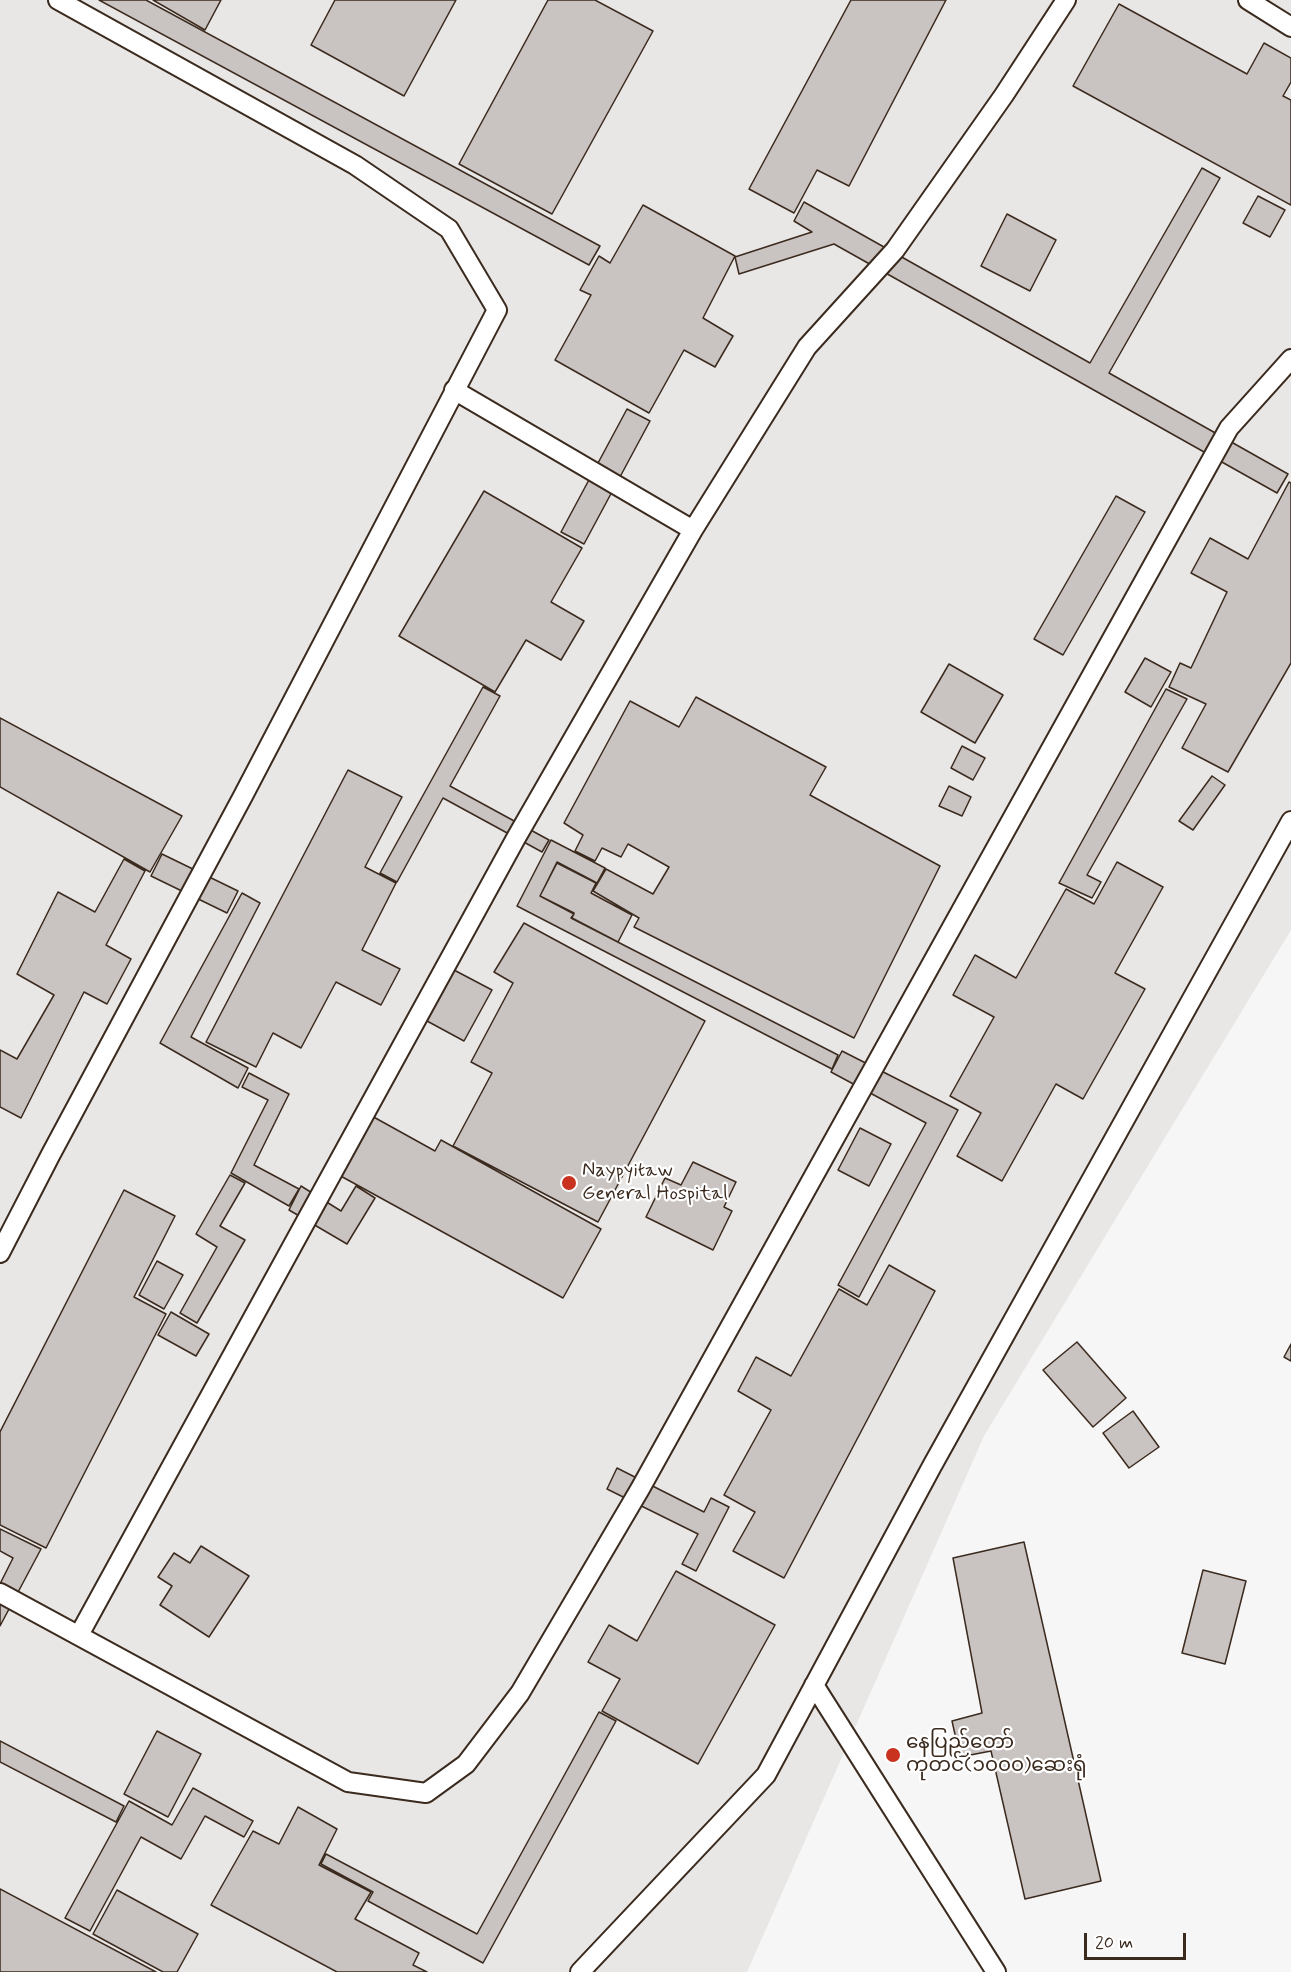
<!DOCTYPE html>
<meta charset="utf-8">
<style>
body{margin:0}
#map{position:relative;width:1291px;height:1972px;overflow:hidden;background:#f7f6f6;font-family:Mynerve,sans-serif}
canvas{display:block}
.scale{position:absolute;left:1084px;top:1933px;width:102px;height:27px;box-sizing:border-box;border:3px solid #3b2a1e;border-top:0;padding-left:8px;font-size:18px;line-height:21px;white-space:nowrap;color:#3b2a1e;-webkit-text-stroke:4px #fff;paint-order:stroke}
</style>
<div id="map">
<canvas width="1291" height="1972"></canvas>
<div class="scale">20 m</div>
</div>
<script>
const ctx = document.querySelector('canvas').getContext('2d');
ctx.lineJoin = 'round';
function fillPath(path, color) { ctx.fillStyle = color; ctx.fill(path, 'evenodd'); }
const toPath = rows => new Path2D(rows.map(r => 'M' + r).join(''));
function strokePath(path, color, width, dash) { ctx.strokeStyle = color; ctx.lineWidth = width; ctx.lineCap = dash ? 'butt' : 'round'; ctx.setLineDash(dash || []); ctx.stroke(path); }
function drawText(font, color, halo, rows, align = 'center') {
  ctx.font = font + ' Mynerve,"Noto Sans Myanmar",sans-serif'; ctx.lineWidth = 4.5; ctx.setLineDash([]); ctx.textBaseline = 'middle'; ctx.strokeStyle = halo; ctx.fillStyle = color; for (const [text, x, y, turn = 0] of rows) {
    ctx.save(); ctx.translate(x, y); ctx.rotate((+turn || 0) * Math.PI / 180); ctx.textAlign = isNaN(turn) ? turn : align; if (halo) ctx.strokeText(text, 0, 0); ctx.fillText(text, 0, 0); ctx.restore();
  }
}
fillPath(toPath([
 [0,0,1291,0,1291,930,984,1436,747,1972,0,1972]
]), '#e9e7e6');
const building = toPath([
 [99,0,146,0,600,246,589,265,99,0],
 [153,0,221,0,205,30,153,0],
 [335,0,456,0,404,96,311,45,335,0],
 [548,0,595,0,653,31,552,214,459,164,548,0],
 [851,0,946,0,849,186,817,170,794,213,749,189,851,0],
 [1119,4,1247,74,1264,43,1291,58,1291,82,1283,96,1291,100,1291,205,1073,86,1119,4],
 [1202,168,1220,178,1109,373,1288,474,1277,493,834,244,739,274,735,257,812,232,794,221,804,202,1090,363,1202,168],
 [1258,196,1285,210,1270,237,1243,223,1258,196],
 [643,205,735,256,703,318,733,336,715,367,684,350,649,413,555,360,591,295,580,290,599,256,610,263,643,205],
 [1007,214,1056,240,1030,291,981,266,1007,214],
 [627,409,650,421,584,544,561,532,627,409],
 [1289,482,1291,483,1291,663,1228,772,1182,748,1206,704,1169,687,1180,663,1191,668,1227,592,1191,573,1210,538,1248,559,1289,482],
 [484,491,582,548,551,602,584,621,561,660,526,640,495,692,399,636,484,491],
 [1116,496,1145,512,1063,655,1034,639,1116,496],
 [1145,658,1171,672,1151,707,1125,692,1145,658],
 [949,664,1003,695,975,743,921,712,949,664],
 [483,687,500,696,450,786,549,840,542,852,443,798,397,882,380,873,483,687],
 [1166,689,1187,699,1087,875,1101,882,1092,898,1059,883,1166,689],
 [696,697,826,767,810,795,940,866,854,1038,634,927,639,918,593,891,606,869,653,894,669,867,628,844,621,857,602,848,595,861,575,851,583,835,564,823,630,701,679,727,696,697],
 [0,718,182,816,150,872,0,787,0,718],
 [962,746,985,758,973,780,951,768,962,746],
 [348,770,402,797,365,867,396,883,362,950,400,969,381,1005,336,982,301,1048,273,1033,256,1067,206,1042,348,770],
 [1212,776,1225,785,1193,830,1179,821,1212,776],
 [949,786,971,797,962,816,939,806,949,786],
 [551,840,605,868,597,883,557,862,540,896,574,914,571,918,838,1055,832,1069,517,906,551,840],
 [162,854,238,891,227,913,151,876,162,854],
 [124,859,145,871,106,945,131,959,107,1004,84,992,21,1118,0,1107,0,1050,17,1059,54,995,17,974,58,892,95,912,124,859],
 [1117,862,1163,887,1115,973,1145,989,1083,1099,1056,1084,1002,1181,957,1156,981,1113,950,1096,994,1017,953,995,975,955,1016,978,1066,889,1094,904,1117,862],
 [557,863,596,883,591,893,632,915,618,942,572,918,574,913,540,896,557,863],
 [242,893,260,903,191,1037,248,1068,238,1088,160,1043,242,893],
 [524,923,705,1021,598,1222,453,1146,492,1073,471,1062,513,983,494,972,524,923],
 [454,970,492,990,464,1041,427,1021,454,970],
 [842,1051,958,1110,859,1297,838,1285,926,1123,831,1072,842,1051],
 [249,1073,289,1094,254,1165,299,1189,289,1206,231,1173,268,1100,242,1087,249,1073],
 [370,1115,435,1151,441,1140,601,1229,563,1298,337,1174,370,1115],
 [860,1128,891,1144,869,1186,838,1170,860,1128],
 [693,1162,736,1182,724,1207,732,1211,713,1250,646,1217,665,1178,681,1185,693,1162],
 [230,1175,245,1183,220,1226,245,1240,197,1323,180,1313,217,1247,196,1234,230,1175],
 [301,1186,341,1211,356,1186,375,1198,347,1244,289,1210,301,1186],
 [124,1190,175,1216,134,1297,166,1314,46,1548,0,1525,0,1432,124,1190],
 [157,1261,183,1275,164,1309,139,1295,157,1261],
 [889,1265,935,1291,784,1578,733,1551,755,1512,724,1495,771,1410,738,1391,756,1357,791,1376,839,1289,867,1305,889,1265],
 [171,1312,209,1334,196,1356,158,1335,171,1312],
 [1077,1342,1126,1398,1093,1427,1043,1370,1077,1342],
 [1291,1344,1291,1361,1284,1357,1291,1344],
 [1133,1411,1159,1447,1129,1468,1103,1433,1133,1411],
 [617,1468,704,1512,711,1498,729,1507,696,1571,682,1564,698,1534,607,1489,617,1468],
 [0,1529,41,1549,0,1626,0,1584,13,1558,0,1551,0,1529],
 [1024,1542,1101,1881,1025,1899,991,1751,960,1757,952,1721,982,1713,953,1558,1024,1542],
 [201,1546,249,1576,209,1637,160,1605,172,1586,158,1577,174,1553,190,1563,201,1546],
 [1203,1570,1246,1581,1225,1664,1182,1653,1203,1570],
 [676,1571,775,1625,698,1764,602,1711,620,1679,588,1662,609,1625,637,1641,676,1571],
 [599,1712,616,1721,483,1963,368,1901,373,1892,321,1864,326,1854,477,1934,599,1712],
 [157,1731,201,1754,168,1817,124,1794,157,1731],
 [0,1741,124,1806,116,1822,0,1762,0,1741],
 [193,1788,253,1821,244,1837,205,1816,181,1859,141,1837,90,1931,65,1918,129,1801,172,1825,193,1788],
 [298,1807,337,1829,319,1865,371,1892,355,1919,419,1953,413,1965,427,1972,337,1972,211,1905,253,1831,279,1844,298,1807],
 [0,1889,156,1972,0,1972,0,1889],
 [117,1890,198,1934,177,1972,163,1972,93,1934,117,1890]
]);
fillPath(building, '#c9c3c1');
strokePath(building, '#3b2a1e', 1.5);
const lane = toPath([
 [1248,0,1291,27],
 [454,390,693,530],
 [0,1253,51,1154,243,796,497,310,449,229,355,165,58,0],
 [0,1593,348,1782,426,1793,466,1764,520,1693,640,1489,1229,428,1291,359],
 [79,1635,516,838,693,530,807,347,895,250,1004,95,1066,0],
 [814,1685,996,1972],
 [580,1972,766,1775,932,1466,1291,821]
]);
strokePath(lane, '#3b2a1e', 22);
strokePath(lane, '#fff', 18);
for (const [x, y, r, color] of [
 [569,1183,8,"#c8321e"],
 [893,1755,8,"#c8321e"]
]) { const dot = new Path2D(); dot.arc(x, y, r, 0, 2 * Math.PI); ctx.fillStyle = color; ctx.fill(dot); strokePath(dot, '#fff', 2); }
drawText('20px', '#3b2a1e', '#fff', [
 ["Naypyitaw",582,1172],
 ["General Hospital",582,1195],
 ["နေပြည်တော်",906,1744],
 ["ကုတင်(၁၀၀၀)ဆေးရုံ",906,1767]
], 'left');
</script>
